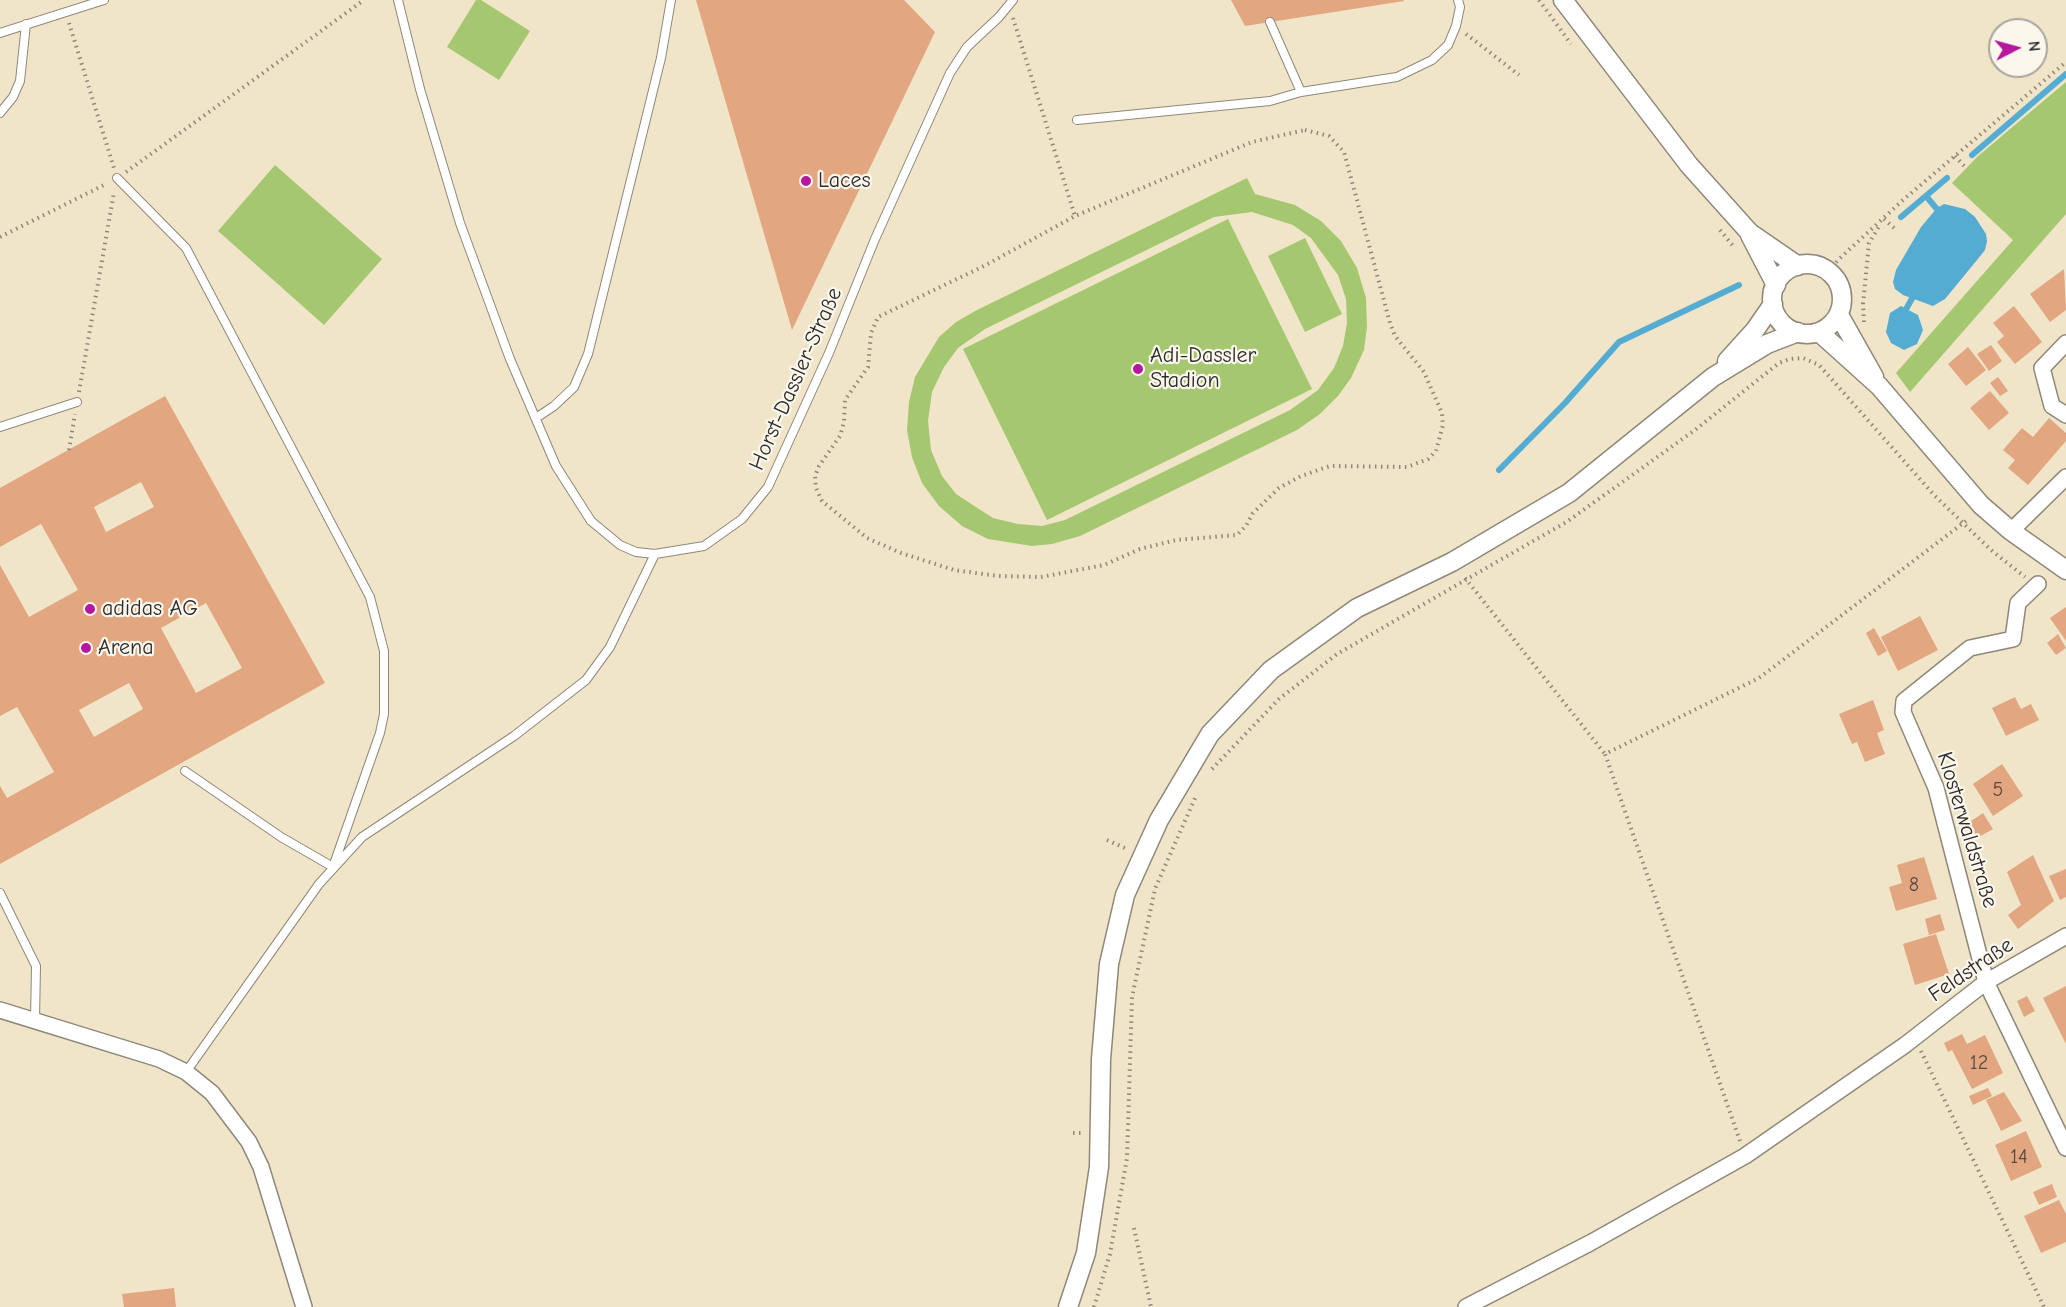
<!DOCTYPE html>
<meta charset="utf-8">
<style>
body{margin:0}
#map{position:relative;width:2066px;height:1307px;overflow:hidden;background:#f0e5c8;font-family:"Comic Neue",sans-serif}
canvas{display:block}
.north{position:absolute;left:1988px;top:18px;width:60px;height:60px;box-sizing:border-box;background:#fbf7ec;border:2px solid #a8a59f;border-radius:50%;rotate:84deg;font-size:16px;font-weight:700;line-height:24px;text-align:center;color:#2b2b2b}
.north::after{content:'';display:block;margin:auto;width:21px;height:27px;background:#b5179e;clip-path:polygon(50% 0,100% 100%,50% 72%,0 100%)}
</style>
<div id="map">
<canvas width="2066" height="1307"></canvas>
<div class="north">N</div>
</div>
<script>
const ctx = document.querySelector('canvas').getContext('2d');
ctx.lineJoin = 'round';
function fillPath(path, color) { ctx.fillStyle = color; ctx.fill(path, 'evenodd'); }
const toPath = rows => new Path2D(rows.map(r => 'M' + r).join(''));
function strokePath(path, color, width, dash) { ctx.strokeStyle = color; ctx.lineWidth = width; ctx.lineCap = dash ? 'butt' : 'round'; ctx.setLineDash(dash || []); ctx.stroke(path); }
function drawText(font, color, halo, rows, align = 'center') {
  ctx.font = font + ' "Comic Neue",sans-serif'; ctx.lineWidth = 4.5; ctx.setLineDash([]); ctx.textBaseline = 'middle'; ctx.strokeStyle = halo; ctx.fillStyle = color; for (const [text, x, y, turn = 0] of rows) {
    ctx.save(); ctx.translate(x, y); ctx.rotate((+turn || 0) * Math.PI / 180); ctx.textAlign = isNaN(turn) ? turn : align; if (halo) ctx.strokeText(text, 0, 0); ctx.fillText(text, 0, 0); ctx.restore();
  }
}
fillPath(toPath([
 [476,0,481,0,530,31,499,80,447,47],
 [2066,82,2066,214,1910,392,1896,373,2013,240,1952,183,1978,156],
 [275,165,382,259,324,325,218,231],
 [1247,178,1255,194,1295,205,1321,221,1341,241,1357,268,1366,298,1367,327,1364,350,1351,378,1338,396,1320,414,1297,430,1080,536,1052,544,1032,546,988,539,962,526,939,506,922,483,912,457,907,430,909,402,915,377,939,337,956,322,977,310],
 [1252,212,1293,225,1311,238,1338,275,1346,299,1347,323,1343,346,1334,368,1318,390,1290,410,1065,520,1042,526,1018,524,993,518,956,494,942,476,931,450,928,421,932,392,944,367,958,348,985,329,1214,217],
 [1228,219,1312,389,1047,520,963,349],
 [1305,238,1342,314,1305,332,1268,256]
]), '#a5c770');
fillPath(toPath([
 [1944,204,1965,209,1975,217,1986,234,1987,241,1985,250,1977,260,1945,299,1933,306,1903,295,1895,289,1893,282,1896,270,1921,227,1937,208],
 [1901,306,1918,315,1923,330,1917,344,1904,350,1891,343,1886,332,1890,313]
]), '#55acd2');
strokePath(toPath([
 [1972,155,2066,74],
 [1926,196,1941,214],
 [1901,217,1947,178],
 [1904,313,1915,293],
 [1499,470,1565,403,1619,342,1739,285]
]), '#55acd2', 6);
fillPath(toPath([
 [696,0,904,0,935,32,792,330],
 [1231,0,1403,0,1404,1,1245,26],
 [2064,269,2066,310,2050,322,2030,294],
 [2014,306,2042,342,2015,364,1997,342,2004,336,1993,323],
 [1991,345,2002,361,1989,371,1977,354],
 [1968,347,1986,370,1966,386,1948,364],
 [1998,377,2008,391,2000,396,1990,383],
 [1990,391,2009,413,1989,430,1970,408],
 [165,396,325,683,0,864,0,786,7,798,54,772,17,707,0,716,0,565,29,617,78,590,41,524,0,547,0,488],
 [141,482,154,507,106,532,94,507],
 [206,603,242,668,196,693,161,628],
 [129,683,143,709,94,737,79,710],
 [2049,418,2066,433,2066,441,2028,485,2008,468,2015,460,2003,450,2022,428,2033,437],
 [2066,607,2066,641,2050,618],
 [1920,616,1938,650,1898,671,1881,637],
 [1874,628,1887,651,1878,656,1866,633],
 [2058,634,2066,648,2056,655,2047,643],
 [2015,697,2021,709,2031,704,2039,720,2006,736,1992,708],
 [1873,700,1884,730,1877,733,1885,754,1865,762,1857,742,1852,744,1839,714],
 [2002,764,2023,796,1993,816,1973,784],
 [1983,813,1993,829,1977,838,1968,823],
 [2033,855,2054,901,2018,929,2008,915,2021,905,2007,872],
 [1924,857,1937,899,1896,911,1889,887,1902,883,1897,865],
 [2066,869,2066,897,2060,900,2049,876],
 [1940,914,1945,930,1929,935,1925,919],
 [1936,934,1949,974,1915,985,1903,944],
 [2066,986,2066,1044,2043,998],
 [2027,996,2035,1011,2024,1017,2017,1001],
 [1962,1034,1967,1044,1985,1035,2003,1073,1972,1089,1952,1050,1948,1052,1944,1043],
 [1988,1088,1992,1096,1973,1105,1969,1096],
 [2004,1092,2022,1121,2001,1131,1986,1100],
 [2026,1131,2042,1167,2011,1181,1995,1145],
 [2052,1184,2057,1197,2039,1205,2033,1192],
 [2059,1200,2066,1214,2066,1242,2041,1253,2024,1216],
 [174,1288,176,1307,124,1307,122,1294]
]), '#e2a681');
const service = toPath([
 [398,0,420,89,460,223,510,359,556,466,591,521,620,545,636,552,655,554,704,546,742,519,768,487,829,353,875,239,950,73,967,47,999,17,1013,0],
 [1270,22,1301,92],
 [0,33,104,0],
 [0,113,13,97,20,81,26,24],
 [1077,120,1270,101,1301,92,1397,77,1432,60,1448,45,1456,26,1460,7,1458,0],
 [117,178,186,248,370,597,384,651,384,714,380,733,333,867,281,837,185,771],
 [536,418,554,406,574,387,588,354,661,58,671,0],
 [0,427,77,402],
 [0,893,36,966,35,1020],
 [186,1072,319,884,362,837,514,736,586,680,610,647,655,554]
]);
const minor = toPath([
 [2066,343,2042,368,2052,406,2066,415],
 [2011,531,2066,477],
 [2038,584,2018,603,2013,639,1970,648,1904,701,1903,712,1936,788,1986,982,2066,1148],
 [0,1010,159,1059,186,1072,212,1093,249,1142,261,1167,304,1307],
 [1466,1307,1590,1243,1745,1156,1905,1045,1986,982,2066,936]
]);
const tertiary = toPath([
 [1563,0,1689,165,1750,233,1798,266],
 [1750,235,1776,285],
 '1772 299a35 35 0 1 1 70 0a35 35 0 1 1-70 0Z',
 [1839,315,1874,377],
 [1819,332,1879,386,1981,505,2011,531,2066,570],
 [1727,361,1755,330,1773,304],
 [1068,1307,1086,1253,1099,1167,1101,1059,1109,964,1125,895,1159,820,1210,734,1271,670,1357,608,1452,562,1569,493,1713,377,1767,344,1798,332]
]);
strokePath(service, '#8e887a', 10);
strokePath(minor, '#8e887a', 18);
strokePath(tertiary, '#8e887a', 21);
strokePath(toPath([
 [1539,0,1571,44],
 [1013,18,1075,216],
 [69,23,114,168],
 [1466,34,1519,75],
 [1305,130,1329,136,1344,152,1390,323,1395,336,1424,372,1442,413,1443,425,1436,451,1428,459,1407,467,1330,466,1301,476,1279,488,1253,513,1246,526,1237,535,1176,540,1140,549,1104,565,1041,577,998,576,954,570,901,553,867,538,822,501,816,488,815,476,819,466,840,436,844,422,845,400,868,367,871,333,878,317,984,266,1075,216,1252,142,1305,130],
 [1955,156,1964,166],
 [126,172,364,0],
 [1884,219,1895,229],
 [1720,230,1734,247],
 [0,237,106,184],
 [1829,272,1838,260,1903,200,2066,62],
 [1864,322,1863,304,1869,243,1880,225],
 [79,392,114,192],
 [69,450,75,414],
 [1465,578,1605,754],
 [1212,769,1279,699,1337,654,1568,521,1695,430,1779,363,1790,359,1803,358,1819,365,1935,496,1991,550,2025,577],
 [1107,840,1127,849],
 [1921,1051,2044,1307],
 [1073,1133,1084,1133],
 [1740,1141,1605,754,1759,678,1966,521],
 [1134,1228,1151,1307],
 [1094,1307,1110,1254,1127,1158,1132,997,1155,889,1195,798]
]), '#8e887a', 4, [1.5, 4.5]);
strokePath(service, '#fff', 8);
strokePath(minor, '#fff', 15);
strokePath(tertiary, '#fff', 18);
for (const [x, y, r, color] of [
 [806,181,6,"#b5179e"],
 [1138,369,6,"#b5179e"],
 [90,609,6,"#b5179e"],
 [86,648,6,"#b5179e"]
]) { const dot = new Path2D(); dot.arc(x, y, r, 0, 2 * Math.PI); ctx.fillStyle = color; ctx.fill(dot); strokePath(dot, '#fbf7ec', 2); }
drawText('20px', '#594a40', null, [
 ["5",1998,790],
 ["8",1914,885],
 ["12",1979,1063],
 ["14",2019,1157]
]);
drawText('22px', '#2b2b2b', '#fbf7ec', [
 ["Laces",818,181],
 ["Adi-Dassler",1150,356],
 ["Stadion",1150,381],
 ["adidas AG",102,609],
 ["Arena",98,648]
], 'left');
drawText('22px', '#2b2b2b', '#fbf7ec', [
 ["Horst-Dassler-Straße",796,379,-66],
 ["Klosterwaldstraße",1967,830,73],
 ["Feldstraße",1971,970,-34]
]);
</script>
